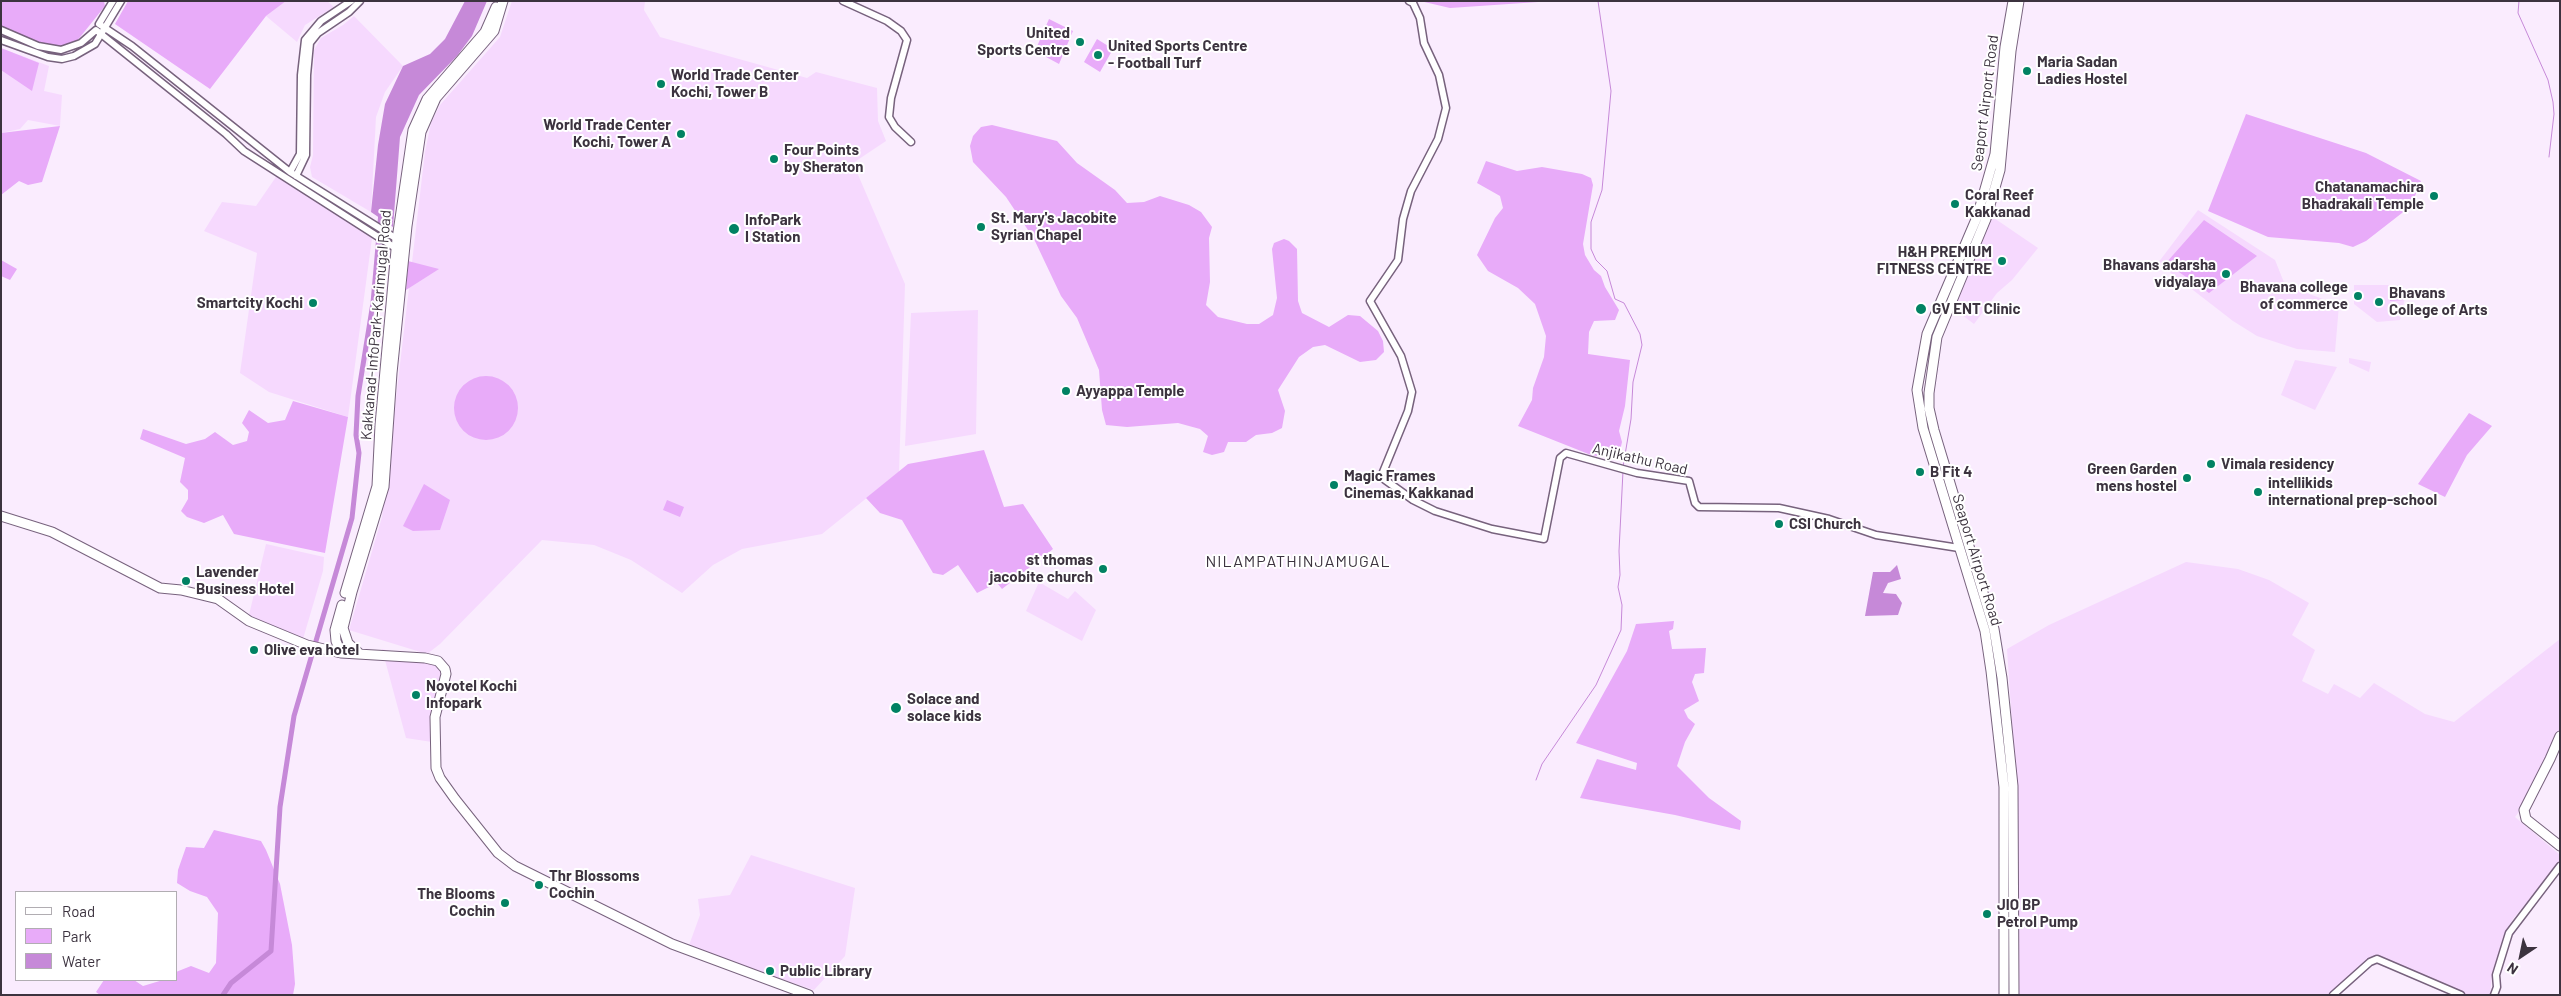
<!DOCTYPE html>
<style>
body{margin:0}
#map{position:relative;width:2561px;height:996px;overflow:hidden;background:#faecfe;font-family:Barlow,sans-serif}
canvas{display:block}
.frame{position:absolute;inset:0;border:2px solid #3c333f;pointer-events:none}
.legend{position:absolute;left:15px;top:891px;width:162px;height:90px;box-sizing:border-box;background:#fff;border:1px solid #b1adb2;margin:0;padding:6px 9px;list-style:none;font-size:15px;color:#3c333f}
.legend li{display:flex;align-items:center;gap:10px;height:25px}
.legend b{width:25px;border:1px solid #b1adb2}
.north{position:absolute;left:2496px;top:931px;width:50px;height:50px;-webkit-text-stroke:4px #fff;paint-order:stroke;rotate:214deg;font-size:14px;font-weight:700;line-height:20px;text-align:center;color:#3c333f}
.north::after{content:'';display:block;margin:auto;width:18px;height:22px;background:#3c333f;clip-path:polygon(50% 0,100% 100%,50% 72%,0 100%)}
</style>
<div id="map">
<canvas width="2561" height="996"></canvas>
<div class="frame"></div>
<ul class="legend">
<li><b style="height:6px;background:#fff"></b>Road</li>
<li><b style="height:14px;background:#e8abf9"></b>Park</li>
<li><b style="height:14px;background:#c689d8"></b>Water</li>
</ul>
<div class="north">N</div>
</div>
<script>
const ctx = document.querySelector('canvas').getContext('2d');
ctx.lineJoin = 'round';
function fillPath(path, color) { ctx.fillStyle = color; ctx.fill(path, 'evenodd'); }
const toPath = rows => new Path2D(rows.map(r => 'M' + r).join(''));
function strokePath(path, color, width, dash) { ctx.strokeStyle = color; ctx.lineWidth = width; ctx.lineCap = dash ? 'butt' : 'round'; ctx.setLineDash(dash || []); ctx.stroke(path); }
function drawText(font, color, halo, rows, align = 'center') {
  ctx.font = font + ' Barlow,sans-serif'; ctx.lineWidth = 4; ctx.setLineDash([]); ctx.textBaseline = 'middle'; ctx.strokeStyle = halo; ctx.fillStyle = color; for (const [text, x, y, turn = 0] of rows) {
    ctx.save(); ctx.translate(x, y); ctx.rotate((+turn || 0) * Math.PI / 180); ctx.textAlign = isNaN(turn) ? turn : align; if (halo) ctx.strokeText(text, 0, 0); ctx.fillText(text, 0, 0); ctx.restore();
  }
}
fillPath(toPath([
 [286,1,327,1,334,7,305,25,297,42,266,16],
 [512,1,645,1,644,10,660,37,807,78,816,72,877,88,878,121,886,141,853,163,905,284,899,472,822,534,742,549,713,565,682,593,631,560,594,545,542,540,440,644,427,654,349,630,382,517,425,152,431,123,440,105,500,37],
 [354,16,403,66,385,92,376,117,371,212,312,177,310,167,313,155,314,50,321,38,343,25],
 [1,48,49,66,44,91,62,95,60,126,28,120,20,129,1,133],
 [278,174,372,238,348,417,269,392,240,373,257,253,204,231,222,202,256,206],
 [2198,210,2275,260,2285,285,2339,305,2335,352,2297,349,2257,336,2233,321,2158,263],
 [1991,216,2038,248,2012,280,1997,293,1974,324,1953,308],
 [2354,285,2402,285,2406,293,2400,320,2377,322,2354,304],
 [978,310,976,434,905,446,911,313],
 [2349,358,2371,362,2369,372,2349,363],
 [2295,360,2337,367,2315,410,2281,395],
 [266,544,324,557,323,571,303,639,267,626,249,615],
 [2186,562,2238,569,2269,580,2309,603,2292,635,2315,650,2302,681,2328,694,2334,684,2360,698,2374,683,2425,714,2454,722,2560,639,2560,729,2549,757,2526,803,2515,817,2560,855,2560,862,2513,919,2503,937,2492,975,2490,995,2462,995,2375,957,2331,995,2019,995,2019,889,2016,783,2007,649,2049,625],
 [1039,582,1068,599,1075,591,1096,610,1082,641,1026,611],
 [382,649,432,662,441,668,443,677,432,742,406,738],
 [751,855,855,888,845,956,814,990,688,948,700,915,698,899,730,895]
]), '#f6d9fe');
fillPath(toPath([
 [1,1,104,1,105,6,77,41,62,46,45,45,1,28],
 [128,1,286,1,266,16,210,89,115,24],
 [1420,1,1553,1,1450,8],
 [1049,19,1073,31,1059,64,1035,51],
 [1097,39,1113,49,1100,72,1084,62],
 [1,48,39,63,32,91,1,70],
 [2246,114,2366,153,2421,181,2411,206,2366,241,2353,247,2339,243,2268,237,2208,211],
 [992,125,1057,141,1077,163,1115,190,1127,203,1144,202,1160,196,1189,205,1201,212,1212,227,1209,238,1210,282,1206,305,1218,317,1247,324,1259,324,1273,315,1277,298,1272,249,1274,243,1284,239,1289,241,1297,249,1298,301,1302,313,1329,327,1348,315,1360,316,1378,331,1383,341,1384,352,1376,360,1360,362,1325,345,1313,347,1299,357,1278,390,1285,411,1282,428,1272,433,1256,435,1246,442,1228,442,1224,452,1212,455,1203,452,1208,436,1200,429,1178,423,1127,427,1106,425,1102,410,1099,370,1077,318,1061,296,1034,239,1006,197,973,162,970,146,973,136,981,127],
 [60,126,42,182,28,185,19,181,1,195,1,133],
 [1486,161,1517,171,1542,167,1582,174,1591,178,1593,185,1583,244,1585,255,1594,270,1601,276,1605,287,1619,310,1615,320,1594,321,1589,332,1588,354,1630,360,1625,406,1619,431,1622,442,1618,459,1591,455,1518,426,1532,400,1533,388,1544,357,1546,336,1535,304,1518,288,1488,271,1477,255,1495,218,1503,208,1500,196,1477,183],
 [2204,220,2257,256,2209,293,2166,263],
 [1,260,17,269,10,280,1,276],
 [408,261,439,269,406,290],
 [2388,288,2402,289,2405,293,2404,300,2390,301],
 '454 408a32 32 0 1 1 64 0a32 32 0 1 1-64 0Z',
 [293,401,348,417,325,553,234,534,223,515,204,523,187,517,181,511,188,499,188,490,180,482,185,458,140,439,143,429,186,444,205,439,215,432,233,445,247,441,249,432,242,423,249,410,268,423,285,420],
 [2469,413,2492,426,2467,455,2445,497,2418,484],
 [984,450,1004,507,1023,504,1053,549,1002,589,997,583,977,593,958,565,943,575,933,573,902,520,880,513,866,498,908,464],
 [424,484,450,500,440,530,413,531,403,526],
 [667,500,684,507,680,517,663,510],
 [1674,621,1673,629,1669,631,1672,649,1706,648,1704,673,1695,674,1692,682,1699,701,1684,710,1688,718,1695,724,1685,742,1677,766,1709,798,1741,821,1740,830,1675,815,1580,798,1597,759,1636,770,1637,763,1576,743,1627,651,1636,624],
 [214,830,261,841,266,850,280,884,292,945,295,984,293,995,100,995,96,992,104,980,134,980,143,986,163,980,176,980,176,972,191,966,209,973,216,963,218,913,207,897,190,891,177,883,178,870,186,847,204,848]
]), '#e8abf9');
fillPath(toPath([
 [465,1,487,1,472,36,457,56,419,95,400,137,393,227,371,212,378,145,385,104,403,66,430,54,445,39],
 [1897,565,1901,579,1888,583,1883,593,1896,594,1902,603,1898,615,1865,616,1873,572,1890,572]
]), '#c689d8');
strokePath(toPath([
 [1598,1,1611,91,1602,190,1591,222,1591,249,1596,260,1607,271,1615,299,1624,303,1640,334,1642,345,1633,382,1631,419,1623,467],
 [2519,1,2518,13,2548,80,2553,102,2554,114,2549,157],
 [1536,780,1542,764,1596,685,1621,630,1622,605,1618,587,1620,575,1619,551,1623,471]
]), '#c689d8', 1);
strokePath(toPath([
 [223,995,231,983,271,951,280,807,294,716,352,518,359,453,356,435,358,396,373,303,381,212]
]), '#c689d8', 5);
const minor = toPath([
 [113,1,99,24,132,46,290,172,397,239],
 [843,1,887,21,901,31,907,40,891,98,889,117,895,127,911,142],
 [1409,1,1413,3,1420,18,1424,43,1439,75,1446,108,1438,139,1411,191,1403,219,1398,260,1370,301,1401,356,1412,392,1408,411,1381,477,1413,500,1435,511,1492,529,1544,539,1560,458,1566,453,1637,473,1689,481,1695,503,1699,507,1779,508,1829,519,1876,535,1959,548],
 [1,30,38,46,61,50,81,43,96,30,226,134,244,151,397,249],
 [1,40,48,57,62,59,74,56,95,44,121,1],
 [290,172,300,154,301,75,305,40,321,21,351,1],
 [296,176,306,155,307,75,310,43,318,33,349,12,360,1],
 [2333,995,2370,962,2377,959,2461,995],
 [2494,995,2497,987,2496,975,2509,933,2560,866]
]);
const major = toPath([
 [1,516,52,532,160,588,181,590,218,599,249,621,307,645,341,653,425,658,438,661,445,669,446,674,435,717,436,768,440,778,455,799,498,853,515,866,672,944,809,995],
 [345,593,377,486,380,425,397,239,413,130,427,99,485,32,496,7],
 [341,653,336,641,335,630,342,605],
 [360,654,348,643,343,628,352,592,384,487,392,373,407,226,421,132,436,98,494,31,503,1],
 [2560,736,2550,759,2524,810,2526,819,2560,846],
 [2004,995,2004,787,1991,671,1985,631,1923,428,1917,390,1927,334,1977,217,1995,154,2005,47,2013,1],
 [2014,995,2013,786,2002,678,1994,629,1934,430,1929,408,1929,393,1937,337,1986,219,2000,170,2011,51,2019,1]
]);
strokePath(minor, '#77627d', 9);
strokePath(major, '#77627d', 11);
strokePath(minor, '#fff', 6);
strokePath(major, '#fff', 9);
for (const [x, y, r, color] of [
 [1080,42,5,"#018263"],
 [1098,55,5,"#018263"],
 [2027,71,5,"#018263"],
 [661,84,5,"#018263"],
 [681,134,5,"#018263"],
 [774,159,5,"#018263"],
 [2434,196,5,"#018263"],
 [1955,204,5,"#018263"],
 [981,227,5,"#018263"],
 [734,229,6,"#018263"],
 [2002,261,5,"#018263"],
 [2226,274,5,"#018263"],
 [2358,296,5,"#018263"],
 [2379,302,5,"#018263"],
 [313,303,5,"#018263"],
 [1921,309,6,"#018263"],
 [1066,391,5,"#018263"],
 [2211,464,5,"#018263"],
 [1920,472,5,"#018263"],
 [2187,478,5,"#018263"],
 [1334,485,5,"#018263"],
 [2258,492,5,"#018263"],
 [1779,524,5,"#018263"],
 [1103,569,5,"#018263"],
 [186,581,5,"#018263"],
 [254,650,5,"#018263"],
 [416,695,5,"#018263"],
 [896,708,6,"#018263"],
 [539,885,5,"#018263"],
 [505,903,5,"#018263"],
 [1987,914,5,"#018263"],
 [770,971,5,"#018263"]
]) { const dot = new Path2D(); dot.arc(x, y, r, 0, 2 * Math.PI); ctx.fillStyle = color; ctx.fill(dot); strokePath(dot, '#fff', 2); }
drawText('bold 15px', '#3c333f', '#fff', [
 ["United",1070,33,"right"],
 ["Sports Centre",1070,50,"right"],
 ["United Sports Centre",1108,46],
 ["- Football Turf",1108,63],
 ["Maria Sadan",2037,62],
 ["Ladies Hostel",2037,79],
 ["World Trade Center",671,75],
 ["Kochi, Tower B",671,92],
 ["World Trade Center",671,125,"right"],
 ["Kochi, Tower A",671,142,"right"],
 ["Four Points",784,150],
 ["by Sheraton",784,167],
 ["Chatanamachira",2424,187,"right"],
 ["Bhadrakali Temple",2424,204,"right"],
 ["Coral Reef",1965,195],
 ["Kakkanad",1965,212],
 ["St. Mary's Jacobite",991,218],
 ["Syrian Chapel",991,235],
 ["InfoPark",745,220],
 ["I Station",745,237],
 ["H&H PREMIUM",1992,252,"right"],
 ["FITNESS CENTRE",1992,269,"right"],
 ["Bhavans adarsha",2216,265,"right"],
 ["vidyalaya",2216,282,"right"],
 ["Bhavana college",2348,287,"right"],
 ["of commerce",2348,304,"right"],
 ["Bhavans",2389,293],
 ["College of Arts",2389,310],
 ["Smartcity Kochi",303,303,"right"],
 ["GV ENT Clinic",1932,309],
 ["Ayyappa Temple",1076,391],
 ["Vimala residency",2221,464],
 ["Green Garden",2177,469,"right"],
 ["mens hostel",2177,486,"right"],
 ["B Fit 4",1930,472],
 ["Magic Frames",1344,476],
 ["Cinemas, Kakkanad",1344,493],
 ["intellikids",2268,483],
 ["international prep-school",2268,500],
 ["CSI Church",1789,524],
 ["st thomas",1093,560,"right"],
 ["jacobite church",1093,577,"right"],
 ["Lavender",196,572],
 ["Business Hotel",196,589],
 ["Olive eva hotel",264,650],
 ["Novotel Kochi",426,686],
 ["Infopark",426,703],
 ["Solace and",907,699],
 ["solace kids",907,716],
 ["Thr Blossoms",549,876],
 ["Cochin",549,893],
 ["The Blooms",495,894,"right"],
 ["Cochin",495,911,"right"],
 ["JIO BP",1997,905],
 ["Petrol Pump",1997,922],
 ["Public Library",780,971]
], 'left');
drawText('15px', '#3c333f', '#fff', [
 ["Seaport Airport Road",1985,103,-83],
 ["Kakkanad-InfoPark-Karimugal Road",376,325,-85],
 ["Anjikathu Road",1640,459,13],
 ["Seaport Airport Road",1977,560,73]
]);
ctx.letterSpacing = '1px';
drawText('16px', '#3c333f', '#fff', [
 ["NILAMPATHINJAMUGAL",1298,562]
]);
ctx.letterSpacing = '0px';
</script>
